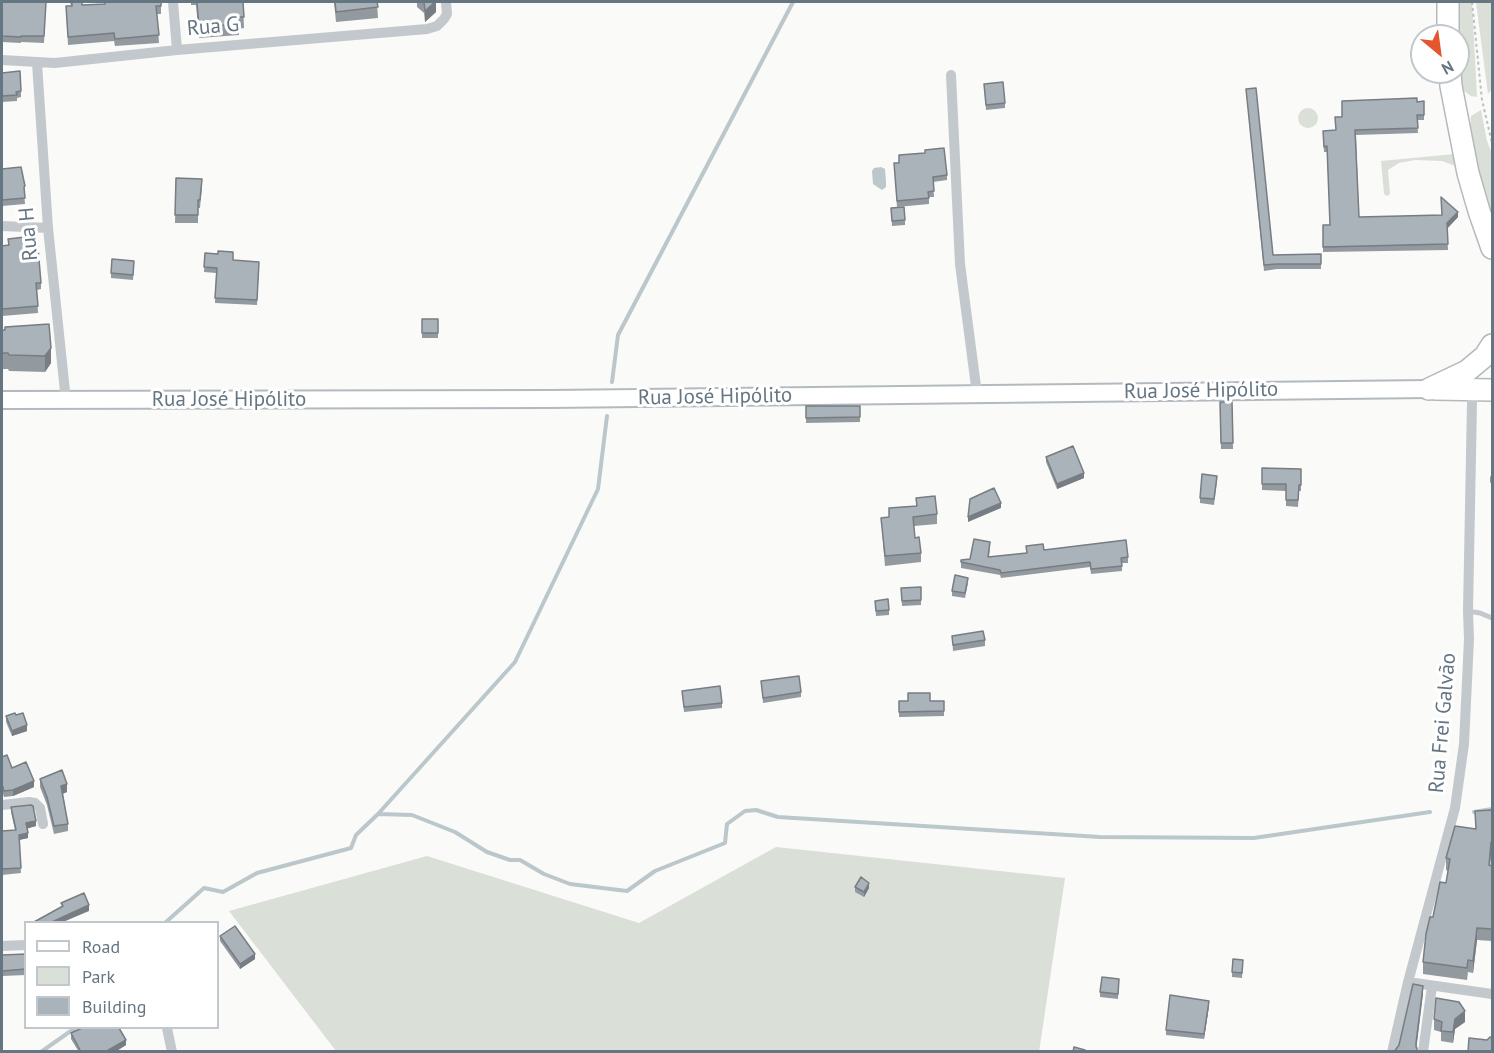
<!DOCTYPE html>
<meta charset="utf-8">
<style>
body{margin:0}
#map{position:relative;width:1494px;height:1053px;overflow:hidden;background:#fafaf8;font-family:"PT Sans",sans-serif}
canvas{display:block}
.frame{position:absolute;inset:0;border:3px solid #657683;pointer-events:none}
.legend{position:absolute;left:24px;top:921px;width:195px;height:108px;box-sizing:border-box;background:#fff;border:2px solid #c1c8cd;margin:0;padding:8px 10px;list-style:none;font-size:18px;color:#657683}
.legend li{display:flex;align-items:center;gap:12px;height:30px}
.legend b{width:30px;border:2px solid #c1c8cd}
.north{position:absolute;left:1410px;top:24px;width:60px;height:60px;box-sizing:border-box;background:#fff;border:2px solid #c1c8cd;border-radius:50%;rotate:151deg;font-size:16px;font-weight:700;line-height:24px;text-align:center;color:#657683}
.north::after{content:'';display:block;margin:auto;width:21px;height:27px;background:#e4572e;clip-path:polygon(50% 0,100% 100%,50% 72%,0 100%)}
</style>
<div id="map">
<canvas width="1494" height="1053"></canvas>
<div class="frame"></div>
<ul class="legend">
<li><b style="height:8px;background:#fff"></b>Road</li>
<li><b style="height:16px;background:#dadfd7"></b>Park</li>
<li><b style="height:16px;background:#aab3b9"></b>Building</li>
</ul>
<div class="north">N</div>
</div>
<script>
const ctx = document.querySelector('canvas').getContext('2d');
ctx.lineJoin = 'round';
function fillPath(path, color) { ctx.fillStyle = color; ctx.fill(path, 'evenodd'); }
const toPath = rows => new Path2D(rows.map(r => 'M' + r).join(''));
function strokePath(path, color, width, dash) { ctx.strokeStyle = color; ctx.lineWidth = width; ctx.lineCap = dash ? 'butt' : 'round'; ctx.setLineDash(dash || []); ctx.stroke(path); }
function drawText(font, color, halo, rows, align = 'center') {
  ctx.font = font + ' "PT Sans",sans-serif'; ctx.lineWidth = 6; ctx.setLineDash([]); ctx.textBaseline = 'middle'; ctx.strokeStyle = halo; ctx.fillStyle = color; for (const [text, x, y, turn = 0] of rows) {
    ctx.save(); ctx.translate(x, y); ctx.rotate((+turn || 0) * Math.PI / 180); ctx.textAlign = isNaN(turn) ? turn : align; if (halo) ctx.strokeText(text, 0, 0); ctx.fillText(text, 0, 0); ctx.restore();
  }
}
fillPath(toPath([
 [1458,2,1472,2,1477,97,1471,96,1464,91,1459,73],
 [1476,2,1492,2,1492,89,1488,94],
 '1298 118a10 10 0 1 1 20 0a10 10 0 1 1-20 0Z',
 [1481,110,1487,141,1492,154,1492,220,1477,174,1470,129,1471,116],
 [1455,154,1458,167,1442,161,1415,160,1399,163,1388,170,1390,194,1387,196,1384,194,1381,161],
 [776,847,1065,878,1039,1052,336,1051,229,911,427,856,639,923]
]), '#dadfd7');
fillPath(toPath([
 [881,167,885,169,886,182,886,187,882,190,873,184,872,171,874,168]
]), '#bbc7cb');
strokePath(toPath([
 [612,382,618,335,793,2],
 [1474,812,1492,809],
 [378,814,412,815,455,832,487,852,510,860,520,860,544,874,570,884,627,891,655,871,725,843,727,824,745,811,756,810,778,817,1100,837,1254,838,1430,812],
 [166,922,204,888,223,892,257,873,351,848,356,835,378,814,515,662,598,489,607,416],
 [41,1052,75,1028]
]), '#bbc7cb', 4);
const secondary = toPath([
 [2,400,551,399,1429,389]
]);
const highway = toPath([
 [1448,2,1448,36],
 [1450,72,1451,86,1468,173,1479,211,1492,248],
 [1429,389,1467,371,1485,356,1492,345],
 [1435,389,1492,390]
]);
strokePath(secondary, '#b3babf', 20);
strokePath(highway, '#b4b9bd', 24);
strokePath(toPath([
 [1472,2,1482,100,1492,143]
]), '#bbbfc2', 2, [3, 3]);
strokePath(toPath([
 [1468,611,1480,613,1492,618]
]), '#c3c8cc', 5);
strokePath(toPath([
 [173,2,177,50],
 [2,60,55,63,177,50,427,29,437,26,444,19,447,14,446,2],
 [37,63,48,228,66,401],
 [951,75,960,264,977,394],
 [2,226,48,228],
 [2,805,29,802,35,803,40,808,43,824],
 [2,946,26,945],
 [1408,982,1492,994],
 [167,1028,172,1052],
 [1392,1052,1408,982,1455,808,1464,744,1469,639,1468,611,1472,402,1474,390],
 [1423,1052,1432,986]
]), '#c3c8cc', 10);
strokePath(secondary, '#fff', 16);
strokePath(highway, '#fff', 21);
fillPath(toPath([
 [2,2,46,2,44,43,21,42,21,43,2,42],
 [70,2,82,2,82,5,104,4,104,2,161,2,161,14,157,14,159,43,115,46,114,41,68,45,66,6,71,6],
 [191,2,243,2,244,28,239,29,239,35,199,38,196,5,191,5],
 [334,2,377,2,378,18,336,22],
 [417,2,436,2,436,12,425,22,424,13,417,7],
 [2,73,21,91,21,97,17,98,17,101,2,102],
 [984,84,1005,103,1005,108,986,110],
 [1246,89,1273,255,1321,254,1321,269,1277,269,1264,271],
 [1424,101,1424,120,1417,120,1418,133,1356,135,1359,217,1458,217,1447,228,1448,250,1323,252,1323,225,1330,225,1327,152,1324,152,1323,131,1336,130,1342,117],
 [899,155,947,175,947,180,933,182,934,197,929,197,929,204,897,207,894,163,899,163],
 [2,169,25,191,24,192,25,204,2,206],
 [176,178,202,187,200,208,198,208,198,223,175,223],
 [891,208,905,220,905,225,892,226],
 [8,239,41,283,41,289,37,290,38,313,2,316,2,246,8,245],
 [205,253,233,260,259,262,257,305,215,303,216,273,204,272],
 [134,266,133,280,111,278,111,273],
 [422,319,438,319,438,338,422,338],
 [49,324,51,363,45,372,9,371,8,369,2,369,2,330],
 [1220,402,1232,402,1233,449,1221,449],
 [806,406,860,406,860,422,806,423],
 [1046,457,1084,478,1057,489,1046,462],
 [1262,468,1301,469,1301,491,1299,491,1298,507,1286,506,1286,491,1262,490],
 [1492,474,1492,485,1490,482,1490,477],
 [1217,481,1214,505,1200,503,1200,498],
 [916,498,937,514,937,524,914,526,915,538,921,553,921,562,885,566,881,518,889,517,889,508,916,506],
 [1026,546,1044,550,1128,557,1128,563,1122,563,1122,571,1091,574,1090,567,1001,578,1000,575,961,568,961,560,970,559,990,548,989,557,1026,553],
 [968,583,965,598,952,596,952,591],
 [921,587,921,605,902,606,901,588],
 [875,601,889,610,889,615,876,616],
 [952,636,985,640,985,646,953,651],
 [761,681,801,692,801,697,763,703],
 [682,691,722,703,722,708,684,712],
 [899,701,944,701,944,716,899,717],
 [6,716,27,731,12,736,6,722],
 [2,757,12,768,34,787,13,796,4,797,2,791],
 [40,779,67,792,63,794,68,824,68,831,54,834,47,805,40,787],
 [11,807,36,826,27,828,28,838,19,840,21,873,2,875,2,831,15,830,11,812],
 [1492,810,1492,855,1491,854,1490,865,1492,866,1492,941,1477,940,1473,973,1468,972,1467,980,1423,974,1423,962,1433,917,1446,883,1448,871,1446,870,1446,858,1476,829,1475,811],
 [855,887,869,888,864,897,855,892],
 [220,936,255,959,240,969,220,941],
 [26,954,26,975,2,976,2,955],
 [1243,960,1242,978,1232,977,1232,972],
 [1119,985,1118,999,1100,997,1100,992],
 [1209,1006,1204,1039,1166,1035,1166,1030],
 [1434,1019,1465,1022,1455,1029,1453,1043,1441,1041,1441,1032,1434,1030],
 [71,1033,126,1045,115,1052,79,1052,71,1039]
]), '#929a9f');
fillPath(toPath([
 [435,2,436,2,436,12,425,22,425,11],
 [1458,212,1458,217,1447,229,1447,223],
 [51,348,51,363,45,372,45,356],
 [1084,473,1084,478,1057,489,1057,484],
 [1001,503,1001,508,968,522,968,517],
 [27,725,27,731,12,736,12,731],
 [34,781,34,787,13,796,13,790],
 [67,784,67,792,61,794,61,786],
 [36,821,36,826,26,829,26,823],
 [28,833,28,838,19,840,19,835],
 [1491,842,1491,854,1489,877,1489,865],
 [869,883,869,888,864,897,864,892],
 [89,905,89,911,63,922,52,922],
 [1477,928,1477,940,1473,973,1473,961],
 [255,954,255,959,240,969,240,964],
 [1423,986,1423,994,1416,1051,1416,1043],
 [1209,1001,1209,1006,1204,1039,1204,1034],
 [1465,1011,1465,1022,1455,1029,1453,1043,1453,1032,1455,1019],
 [126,1040,126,1045,115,1052,105,1052]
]), '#777d82');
const building = toPath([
 [2,2,46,2,44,36,21,36,21,37,2,36,2,2],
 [72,2,82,2,82,5,105,4,104,2,161,2,161,6,156,6,159,35,115,39,114,33,68,37,66,6,72,6,72,2],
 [197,2,243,2,244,17,238,17,239,24,199,27,197,2],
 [335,2,377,2,378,7,336,12,335,2],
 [424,2,435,2,425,11,424,2],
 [20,71,21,91,16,92,17,95,2,96,2,73,20,71],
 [1003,82,1005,103,986,105,984,84,1003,82],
 [1256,88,1273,255,1321,254,1321,264,1277,264,1264,265,1246,89,1256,88],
 [1417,98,1417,102,1424,101,1424,115,1417,115,1418,128,1355,130,1359,217,1442,215,1441,197,1458,212,1447,223,1448,244,1323,247,1323,225,1330,225,1327,146,1324,147,1323,131,1336,130,1335,117,1342,117,1342,101,1417,98],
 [944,148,947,175,933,177,934,191,928,192,929,198,897,201,894,163,899,163,899,155,925,153,925,150,944,148],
 [21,167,25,186,24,187,25,198,2,200,2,169,21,167],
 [176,178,202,179,200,200,198,200,198,215,175,215,176,178],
 [904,207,905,220,892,221,891,208,904,207],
 [25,232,35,232,35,236,37,236,41,283,36,283,38,306,2,309,2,246,9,245,8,239,25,237,25,232],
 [218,251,233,252,233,260,259,262,257,300,215,298,217,268,204,267,205,253,218,254,218,251],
 [112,259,134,261,133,275,111,273,112,259],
 [422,319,438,319,438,333,422,333,422,319],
 [49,324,51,348,45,356,9,355,8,353,2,353,2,330,5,330,5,327,49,324],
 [1220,402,1232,402,1233,443,1221,443,1220,402],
 [806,406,860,406,860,417,806,418,806,406],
 [1073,446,1084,473,1057,484,1046,457,1073,446],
 [1262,468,1301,469,1301,485,1299,485,1298,500,1286,500,1286,484,1262,484,1262,468],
 [1202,474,1217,476,1214,499,1200,498,1202,474],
 [994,488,1001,503,968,517,970,499,994,488],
 [935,496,937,514,913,517,915,538,919,537,921,553,885,556,881,518,889,517,889,508,917,506,916,498,935,496],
 [974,539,990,542,988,557,1027,553,1026,546,1043,544,1044,550,1126,540,1128,557,1121,558,1122,566,1091,569,1090,562,1001,573,1000,570,961,562,961,560,970,559,974,539],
 [955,575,968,578,965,593,952,591,955,575],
 [921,587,921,600,902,601,901,588,921,587],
 [888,599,889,610,876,611,875,601,888,599],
 [983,631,985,640,953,645,952,636,983,631],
 [799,676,801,692,763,698,761,681,799,676],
 [720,686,722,703,684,707,682,691,720,686],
 [908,693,930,693,930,701,944,701,944,711,899,712,899,701,908,701,908,693],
 [15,713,16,715,23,713,27,725,12,731,6,716,15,713],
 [7,755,12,768,26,762,34,781,13,790,4,791,2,784,2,757,7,755],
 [62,770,67,784,61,786,68,824,54,826,47,797,40,779,62,770],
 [31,805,33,806,36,821,26,823,28,833,19,835,21,868,2,869,2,831,16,830,11,807,31,805],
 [1492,810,1492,843,1491,842,1489,865,1492,866,1492,929,1477,928,1473,961,1468,960,1467,968,1423,962,1426,934,1430,917,1433,917,1440,882,1446,883,1450,859,1446,858,1455,826,1476,829,1475,811,1492,810],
 [861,877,869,883,864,892,855,887,861,877],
 [84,893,89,905,52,922,62,922,34,922,63,906,61,903,84,893],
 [235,926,255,954,240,964,220,936,235,926],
 [26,954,26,969,2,971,2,955,26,954],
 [1233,959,1243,960,1242,973,1232,972,1233,959],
 [1102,977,1119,979,1118,994,1100,992,1102,977],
 [1413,984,1423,986,1416,1043,1416,1047,1417,1048,1417,1052,1394,1052,1399,1045,1413,984],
 [1170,995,1209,1001,1204,1034,1166,1030,1170,995],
 [1436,998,1459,1002,1465,1011,1455,1019,1453,1032,1441,1031,1442,1022,1434,1019,1436,998],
 [82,1028,119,1028,126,1040,105,1052,81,1052,71,1033,82,1028],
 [1490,1037,1492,1038,1492,1052,1468,1052,1469,1038,1487,1040,1490,1037],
 [1074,1047,1085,1050,1084,1052,1073,1052,1074,1047]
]);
fillPath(building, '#aab3b9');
strokePath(building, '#777d82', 1.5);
drawText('21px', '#657683', '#fff', [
 ["Rua G",213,27,-5],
 ["Rua H",29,234,-95],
 ["Rua José Hipólito",1201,391,-1],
 ["Rua José Hipólito",715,397,-1],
 ["Rua José Hipólito",229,400],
 ["Rua Frei Galvão",1443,723,-85]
]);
</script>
